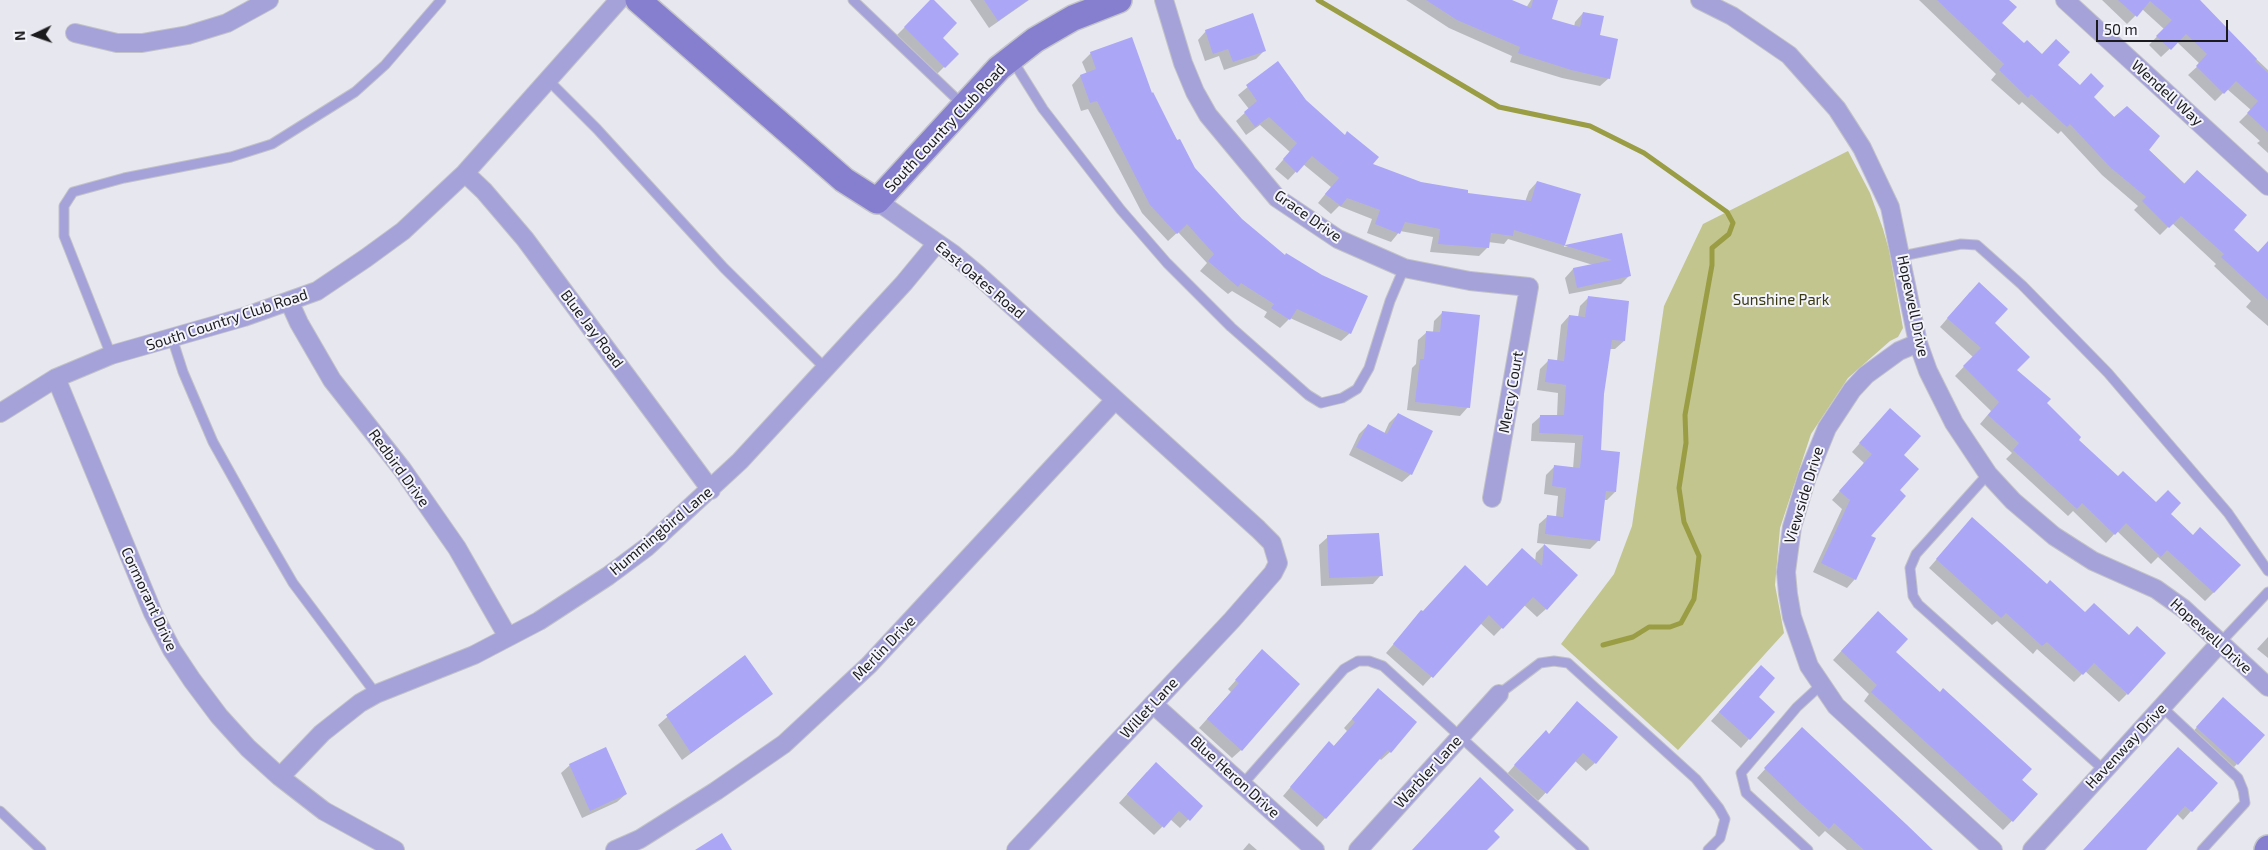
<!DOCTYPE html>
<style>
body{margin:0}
#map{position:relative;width:2268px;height:850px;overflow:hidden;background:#e7e7ef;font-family:"Exo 2",sans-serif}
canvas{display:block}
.north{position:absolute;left:10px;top:10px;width:50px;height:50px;-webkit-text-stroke:4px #f4f4fc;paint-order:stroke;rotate:267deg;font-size:14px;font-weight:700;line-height:20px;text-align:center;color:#1b1b1e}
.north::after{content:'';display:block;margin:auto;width:18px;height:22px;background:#1b1b1e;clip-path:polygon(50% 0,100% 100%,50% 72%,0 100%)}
.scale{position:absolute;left:2096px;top:20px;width:132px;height:22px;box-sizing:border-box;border:2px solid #1b1b1e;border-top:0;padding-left:6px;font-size:15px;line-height:18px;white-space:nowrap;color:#1b1b1e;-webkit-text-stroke:4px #f4f4fc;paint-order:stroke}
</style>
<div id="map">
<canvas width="2268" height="850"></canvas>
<div class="north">N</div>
<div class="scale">50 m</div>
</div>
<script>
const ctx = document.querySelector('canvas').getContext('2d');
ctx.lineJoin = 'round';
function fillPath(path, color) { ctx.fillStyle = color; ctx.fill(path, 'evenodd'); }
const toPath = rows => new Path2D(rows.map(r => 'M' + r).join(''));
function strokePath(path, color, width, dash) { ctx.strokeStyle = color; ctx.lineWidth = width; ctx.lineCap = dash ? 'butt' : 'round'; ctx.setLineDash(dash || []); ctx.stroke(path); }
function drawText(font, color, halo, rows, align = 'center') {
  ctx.font = font + ' "Exo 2",sans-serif'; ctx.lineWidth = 4; ctx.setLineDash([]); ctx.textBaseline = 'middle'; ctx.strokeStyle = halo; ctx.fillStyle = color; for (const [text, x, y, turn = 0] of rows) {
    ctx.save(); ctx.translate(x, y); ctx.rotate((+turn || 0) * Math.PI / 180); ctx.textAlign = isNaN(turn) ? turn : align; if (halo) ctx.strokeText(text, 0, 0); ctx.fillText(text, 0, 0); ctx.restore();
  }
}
fillPath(toPath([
 [1848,151,1870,193,1883,229,1889,250,1903,328,1898,337,1890,341,1848,378,1811,434,1780,528,1775,585,1784,633,1678,750,1561,644,1614,574,1632,526,1664,306,1703,224]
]), '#c2c58e');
fillPath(toPath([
 [932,0,941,38,957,54,936,75,896,36],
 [970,0,1029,0,989,28],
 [1406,0,1508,0,1526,8,1531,0,1551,0,1551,20,1574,27,1575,22,1583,13,1598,36,1609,78,1600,86,1562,78,1510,62,1512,56,1449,28],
 [1919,0,2008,0,2001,23,2024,45,2056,65,2093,97,2258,253,2268,244,2268,326,2246,307,2251,301,2214,266,2216,264,2172,223,2160,235,2134,210,2138,206,2102,175,2061,131,2058,134,2022,102,2019,105,1991,80,1996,74],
 [2102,0,2198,0,2219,24,2268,70,2268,153,2257,143,2260,141,2239,122,2251,110,2227,89,2215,101,2188,75,2200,64,2177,42,2161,57,2149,45,2164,29,2142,9,2127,24],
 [1206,31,1265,50,1256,59,1224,70,1219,56,1205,61,1198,40],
 [1091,53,1151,95,1194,169,1350,333,1341,341,1290,318,1280,328,1264,317,1267,312,1232,291,1228,294,1200,271,1207,263,1178,232,1168,241,1142,213,1088,109,1081,111,1072,85,1080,76,1087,74,1082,62],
 [1277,63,1305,101,1371,165,1420,183,1467,194,1525,202,1529,191,1537,182,1579,195,1564,247,1621,235,1629,276,1621,284,1569,294,1565,278,1573,269,1593,265,1508,239,1504,244,1488,242,1487,248,1479,256,1430,252,1433,237,1400,231,1391,242,1367,233,1372,219,1339,206,1331,214,1318,203,1331,187,1303,164,1288,180,1275,169,1290,152,1260,125,1246,135,1236,121,1249,109,1238,95],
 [1970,292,1994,323,2016,370,2077,440,2118,477,2169,514,2214,592,2205,601,2158,557,2151,564,2117,531,2106,543,2073,511,2068,516,2006,459,2012,453,1980,424,1991,411,1955,376,1973,357,1940,327],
 [1588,298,1624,341,1615,349,1609,349,1603,394,1600,452,1615,492,1607,500,1603,500,1599,540,1590,549,1537,543,1539,524,1548,516,1556,517,1558,496,1544,494,1546,475,1554,467,1573,469,1575,443,1531,441,1532,424,1541,416,1557,416,1558,393,1537,390,1540,369,1549,360,1557,361,1561,325,1569,316,1578,317,1580,306],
 [1442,313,1468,407,1460,416,1407,410,1412,368,1416,364,1418,340,1427,332,1433,332,1434,321],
 [1398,414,1411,474,1402,482,1349,455,1359,434,1368,425,1384,434,1389,423],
 [1882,418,1902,455,1898,491,1869,536,1855,579,1847,588,1813,572,1842,509,1832,500,1864,463,1852,452],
 [1964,528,2127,694,2119,702,2085,671,2074,682,2037,649,2033,654,1997,621,1992,625,1929,568],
 [1328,537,1381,575,1373,584,1321,586,1319,545],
 [1544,545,1546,609,1537,617,1524,605,1494,636,1480,623,1423,686,1386,653,1421,612,1487,588,1535,562,1536,553],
 [1869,621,1894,652,2037,795,2003,830,1864,701,1869,694,1833,660],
 [2268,637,2268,658,2257,649],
 [745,657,771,694,682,760,658,725,689,698],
 [1254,660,1241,750,1232,758,1199,728,1231,692,1228,689],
 [1752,675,1757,697,1773,712,1741,748,1711,721],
 [1378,690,1415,722,1390,752,1381,760,1379,758,1317,827,1283,796,1321,751,1333,747,1347,731,1344,728],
 [2215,707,2237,764,2229,772,2189,736],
 [1568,712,1595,763,1586,771,1575,761,1538,801,1507,774,1537,740,1549,735],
 [1794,737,1931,850,1847,850,1825,831,1819,837,1757,778],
 [570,765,626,794,617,802,582,818,561,773],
 [1147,772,1201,806,1180,828,1170,819,1154,835,1119,803],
 [2216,783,2183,820,2177,814,2146,849,2147,850,2084,850],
 [1249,843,1257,850,1243,850]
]), '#0003');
strokePath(toPath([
 [1318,0,1499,107,1590,126,1644,153,1727,212,1733,223,1729,234,1712,248,1712,265,1685,415,1686,443,1679,488,1684,522,1699,556,1694,599,1681,623,1670,627,1649,627,1633,637,1603,645]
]), '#9a9d43', 5);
fillPath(toPath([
 [930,0,934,0,957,23,943,38,959,54,945,68,904,27],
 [984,0,1028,0,998,21],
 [1426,0,1512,0,1531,8,1533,0,1558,0,1552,19,1580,27,1583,12,1604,16,1600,35,1618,39,1610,79,1571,70,1518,53,1520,47,1457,20],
 [1937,0,2009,0,2017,7,2002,23,2024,43,2027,40,2042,54,2056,39,2070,52,2058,65,2080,85,2091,73,2104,86,2094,97,2114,117,2127,106,2160,136,2149,150,2184,184,2197,170,2247,215,2234,230,2258,252,2268,241,2268,300,2221,257,2224,254,2181,216,2169,228,2142,201,2146,197,2110,167,2070,124,2067,127,2031,94,2028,98,1999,70,2004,64],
 [2118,0,2200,0,2257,59,2255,61,2268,73,2268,132,2247,113,2258,101,2236,81,2224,94,2196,66,2207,54,2186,34,2171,50,2156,36,2172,20,2150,1,2137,17],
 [1253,13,1266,51,1233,62,1228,49,1213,54,1205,30],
 [1132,37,1152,93,1153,92,1177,140,1180,139,1195,168,1242,219,1285,255,1286,253,1322,275,1368,296,1351,334,1297,309,1290,320,1271,308,1274,304,1241,283,1238,287,1208,261,1214,254,1187,224,1177,234,1150,205,1097,101,1090,103,1080,75,1096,69,1090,52],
 [1278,61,1306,100,1345,135,1347,131,1379,157,1373,164,1421,182,1468,190,1468,193,1531,201,1537,181,1581,194,1565,245,1622,233,1631,276,1577,288,1573,268,1612,260,1514,230,1513,236,1491,233,1489,248,1438,244,1440,229,1405,222,1400,234,1375,224,1380,210,1347,198,1341,206,1325,194,1339,178,1312,156,1297,173,1283,159,1297,143,1269,117,1255,127,1244,112,1257,101,1246,85],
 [1979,282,2008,309,1995,323,2030,357,2017,370,2051,399,2047,403,2081,437,2079,440,2118,476,2123,471,2156,502,2168,490,2181,503,2171,514,2193,535,2200,527,2241,565,2214,593,2167,550,2161,557,2126,523,2115,535,2082,503,2077,509,2013,450,2019,443,1988,415,1999,402,1963,366,1981,348,1947,318],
 [1588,296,1629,301,1625,341,1612,340,1604,394,1601,450,1620,452,1616,492,1606,491,1600,541,1545,534,1547,515,1563,517,1566,488,1552,486,1554,465,1580,468,1583,435,1539,433,1540,415,1564,415,1566,385,1545,382,1548,359,1564,361,1569,315,1585,317],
 [1442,311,1480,315,1470,408,1415,402,1420,359,1424,359,1426,331,1440,332],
 [1890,408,1921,436,1904,455,1919,469,1900,490,1906,496,1871,536,1876,538,1856,580,1821,563,1850,500,1839,491,1872,454,1859,443],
 [1398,413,1433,431,1412,475,1356,447,1368,424,1387,434],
 [1972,517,2047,584,2050,580,2085,612,2094,603,2129,635,2137,626,2166,653,2128,695,2094,663,2083,675,2047,642,2042,646,2006,613,2001,618,1936,559],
 [1379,533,1383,576,1329,578,1327,535],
 [1544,544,1578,575,1547,610,1533,597,1503,629,1489,615,1433,678,1393,644,1421,610,1423,611,1465,565,1487,586,1522,548,1542,566],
 [1878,611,1908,639,1896,652,1940,692,1943,688,2032,769,2022,780,2038,794,2013,822,1871,692,1877,685,1841,651],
 [1262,649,1300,684,1242,751,1207,719,1239,683,1235,680],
 [745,655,773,694,691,753,666,715],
 [1761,665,1775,678,1759,697,1775,712,1750,740,1719,712],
 [1378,688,1417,722,1391,753,1388,750,1326,819,1290,787,1329,741,1334,746,1355,722,1352,719],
 [2223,697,2265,735,2238,765,2196,727],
 [1577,701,1618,737,1596,764,1583,753,1547,794,1514,765,1546,730,1549,734],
 [1802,727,1906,824,1933,850,1864,850,1834,823,1829,829,1799,802,1764,768],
 [606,747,627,794,590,811,569,764],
 [2178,747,2218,783,2192,812,2185,806,2146,850,2083,850],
 [1156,762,1203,806,1190,821,1179,811,1164,828,1127,794],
 [1480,777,1514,810,1494,831,1500,837,1487,850,1412,850],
 [722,833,732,850,695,850]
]), '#aba6f6');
const lane = toPath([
 [853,0,963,105],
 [1013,61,1043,109,1121,210,1167,263,1231,327,1308,395,1321,403,1342,398,1357,389,1369,368,1390,301,1404,268],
 [549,81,597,129,724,268,824,367],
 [1902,256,1961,244,1977,245,2022,285,2108,373,2228,513,2268,571],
 [172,338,183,372,213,442,261,528,293,583,376,694],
 [111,355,64,236,64,206,73,192,124,178,231,157,272,144,355,92,385,65,441,0],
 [1988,474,1916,554,1910,568,1913,596,1918,604,2104,770],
 [2220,643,2268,592],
 [1499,694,1540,663,1554,661,1568,663,1696,779,1719,808,1725,819,1720,838,1708,850],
 [2162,707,2238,778,2243,790,2245,803,2202,850],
 [1242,785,1344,669,1358,661,1369,661,1383,666,1584,850],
 [0,811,41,850],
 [1808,850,1746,793,1741,773,1797,707,1821,685]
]);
const street = toPath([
 [1164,0,1183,63,1195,92,1208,115,1277,198,1338,239,1404,268,1470,281,1529,287,1492,498],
 [1700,0,1732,16,1789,55,1837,109,1862,148,1890,207,1918,343,1928,371,1954,423,1988,474,2013,501,2054,536,2093,561,2156,589,2184,609,2268,687],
 [2065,0,2268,186],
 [75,33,117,43,142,43,188,35,227,23,269,0],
 [465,173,484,191,525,239,711,490],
 [877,201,953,254,977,274,1258,529,1272,543,1278,563,1273,573,1232,620,1016,850],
 [289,301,299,323,332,380,402,469,457,548,508,637],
 [1918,343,1899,351,1866,375,1852,390,1827,428,1807,477,1792,527,1786,572,1788,594,1792,617,1809,666,1836,706,1993,850],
 [56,378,153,613,172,650,192,680,219,716,248,748,280,777,324,811,395,850],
 [0,413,56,378,111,355,244,317,317,291,366,258,403,231,465,173,619,0],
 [1153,704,1315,850],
 [280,777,322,733,360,703,376,694,474,655,539,621,608,576,647,547,740,461,904,283,937,243],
 [615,850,640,839,716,791,784,744,869,665,1114,401],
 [1358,850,1499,694],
 [2032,850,2220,643]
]);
const secondary = toPath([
 [638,0,844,180,877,201,999,68,1035,40,1073,18,1119,0],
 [2267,850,2268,848]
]);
strokePath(lane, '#c2c2c9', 11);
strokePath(street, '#c2c2c9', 20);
strokePath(secondary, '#c2c2c9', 28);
strokePath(lane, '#a5a2d9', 9);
strokePath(street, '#a5a2d9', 18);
strokePath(secondary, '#867fcf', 25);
drawText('15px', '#1b1b1e', '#f4f4fc', [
 ["Wendell Way",2167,93,42],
 ["South Country Club Road",945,128,-47],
 ["Grace Drive",1308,216,35],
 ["East Oates Road",980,280,40],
 ["Hopewell Drive",1913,306,78],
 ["South Country Club Road",227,320,-18],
 ["Blue Jay Road",592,329,53],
 ["Mercy Court",1511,392,-80],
 ["Redbird Drive",399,468,54],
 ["Viewside Drive",1804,495,-73],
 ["Hummingbird Lane",661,531,-40],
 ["Cormorant Drive",149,599,65],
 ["Hopewell Drive",2211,636,42],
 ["Merlin Drive",884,648,-46],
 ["Willet Lane",1149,708,-47],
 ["Havenway Drive",2126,746,-47],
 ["Warbler Lane",1428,772,-48],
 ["Blue Heron Drive",1235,777,42]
]);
drawText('15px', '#383912', '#f4f4fc', [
 ["Sunshine Park",1781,300]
]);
</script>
